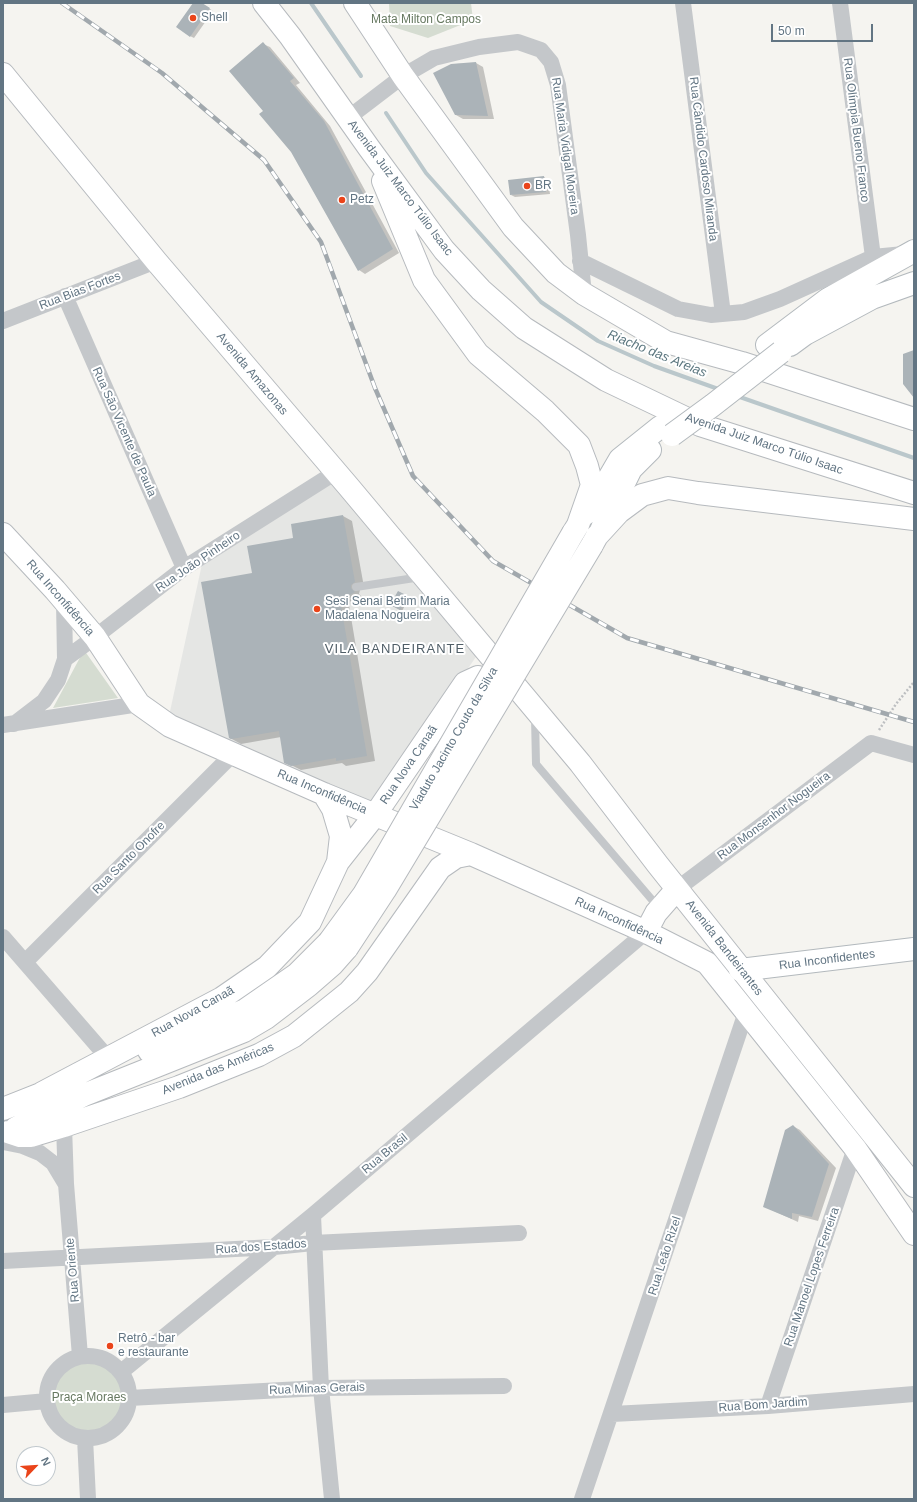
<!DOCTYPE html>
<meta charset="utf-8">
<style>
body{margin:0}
#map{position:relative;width:917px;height:1502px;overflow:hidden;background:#f5f4f0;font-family:Arial,sans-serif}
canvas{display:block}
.frame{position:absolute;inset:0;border:4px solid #627583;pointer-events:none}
.north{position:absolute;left:16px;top:1446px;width:40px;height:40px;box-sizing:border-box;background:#fff;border:1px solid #c0c8cd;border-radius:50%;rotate:65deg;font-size:11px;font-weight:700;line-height:16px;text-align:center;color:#627583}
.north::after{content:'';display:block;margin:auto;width:14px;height:18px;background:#ea441a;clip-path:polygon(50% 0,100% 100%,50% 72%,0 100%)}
.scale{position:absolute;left:771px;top:24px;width:102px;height:18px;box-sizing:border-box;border:2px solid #627583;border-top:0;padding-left:5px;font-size:12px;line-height:14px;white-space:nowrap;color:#627583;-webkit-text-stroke:3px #fff;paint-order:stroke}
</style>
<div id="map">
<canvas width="917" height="1502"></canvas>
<div class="frame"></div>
<div class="north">N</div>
<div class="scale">50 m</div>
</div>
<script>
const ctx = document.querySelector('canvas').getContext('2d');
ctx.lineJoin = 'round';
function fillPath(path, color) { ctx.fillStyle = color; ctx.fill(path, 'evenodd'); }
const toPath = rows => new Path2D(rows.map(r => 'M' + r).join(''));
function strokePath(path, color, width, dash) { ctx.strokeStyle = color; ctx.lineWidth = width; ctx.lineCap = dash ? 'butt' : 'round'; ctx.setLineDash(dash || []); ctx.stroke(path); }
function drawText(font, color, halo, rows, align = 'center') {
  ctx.font = font + ' Arial,sans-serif'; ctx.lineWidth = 4; ctx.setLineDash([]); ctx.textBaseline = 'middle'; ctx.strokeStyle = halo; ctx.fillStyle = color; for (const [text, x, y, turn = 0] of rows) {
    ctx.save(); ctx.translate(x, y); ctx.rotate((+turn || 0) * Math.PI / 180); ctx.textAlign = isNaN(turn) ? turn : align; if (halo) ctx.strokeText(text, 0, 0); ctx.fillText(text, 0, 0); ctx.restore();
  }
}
fillPath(toPath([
 [333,479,478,654,370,809,169,716,202,564]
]), '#e5e6e4');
fillPath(toPath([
 [389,3,471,3,473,20,428,38,390,26],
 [84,650,118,698,53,708],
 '52 1398a36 36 0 1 1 72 0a36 36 0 1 1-72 0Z'
]), '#d5dcd1');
fillPath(toPath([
 [194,3,201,3,213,11,194,38,190,36],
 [263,44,270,47,300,83,296,85,330,126,399,253,365,274,359,270,292,151,264,111],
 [476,63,483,67,494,119,463,119,456,115,435,73,455,64],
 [544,177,548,180,550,194,515,197,511,195],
 [343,516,352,521,364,587,360,590,359,594,363,598,349,605,375,761,346,766,342,763,301,770,285,762,281,737,241,744,230,738,253,574,294,539],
 [398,592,409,598,402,611,391,605],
 [793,1126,800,1130,836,1168,818,1221,799,1216,798,1222,765,1207]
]), '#0003');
strokePath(toPath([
 [311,3,361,76],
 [386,113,426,173,541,302,598,341,654,366,721,390],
 [737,396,914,458]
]), '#bac7cb', 4);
fillPath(toPath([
 [193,3,202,3,210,8,190,37,176,27],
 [263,42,294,78,290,81,324,121,393,249,358,271,291,152,259,114,263,111,229,71],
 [476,62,488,116,455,115,433,73,451,64],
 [544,176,546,192,510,195,508,180],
 [914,350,914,398,903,384,903,354],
 [343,515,355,582,351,585,351,588,355,592,340,600,367,756,336,761,336,758,291,766,284,763,279,731,231,739,229,738,201,582,252,573,247,546,293,538,291,524],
 [398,591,408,596,400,610,390,605],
 [793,1125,829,1164,812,1217,792,1213,792,1219,763,1207,785,1130]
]), '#abb3b8');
const secondary = toPath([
 [767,345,828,299,914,251],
 [790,345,805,334,872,298,914,283],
 [585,514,599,495,620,459,660,427],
 [602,528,631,469,650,450],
 [740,970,914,949]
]);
const primary = toPath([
 [264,3,290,36,369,148,444,250,481,290,524,328,606,380,700,425,914,493],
 [355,3,403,76,513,227,556,273,584,294,666,342,742,363,914,419],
 [3,74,156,261,348,486,580,763,658,865,914,1186],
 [383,181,424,280,478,354,545,411,579,445,587,466,592,485,578,525,573,533],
 [3,534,55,590,95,637,139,704,170,726,324,794,471,854,646,932,707,963,855,1148,914,1234],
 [592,545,597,536,619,512,642,495,668,488,698,493,914,519],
 [324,794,333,809,341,836,338,862],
 [646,932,656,913,677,889],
 [149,1051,245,1010,297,974,329,942],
 [42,1093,222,998,267,967,310,922,338,862,375,815,465,683,478,677,504,689],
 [3,1109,56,1088],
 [16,1128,84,1095,244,1031,266,1018,309,985,332,965,347,948],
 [8,1132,20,1136,31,1136,64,1126,179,1087,259,1055,294,1036,349,992,367,972,440,868,456,857,471,854]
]);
strokePath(secondary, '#b3b9bd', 24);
strokePath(primary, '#b6babe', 24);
strokePath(toPath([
 [879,730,896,704,914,682]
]), '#bdbfc1', 2.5, [2, 2]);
strokePath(toPath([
 [356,587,421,577],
 [535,717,536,764,659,908]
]), '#c4c7ca', 8);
strokePath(toPath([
 [683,3,723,314],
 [840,3,873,257],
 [348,118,403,76,434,58,479,47,518,42,541,50,551,62,558,85,578,235,584,294],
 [580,261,678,309,711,315,744,312,780,299,873,257,904,254],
 [65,296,184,568],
 [3,321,156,261],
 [65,659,95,637,184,568,336,472],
 [14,724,44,701,58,680,65,659,64,601],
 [3,725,139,704],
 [677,889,871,743,914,755],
 [3,937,108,1058],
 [25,962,233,754],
 [64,1126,66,1184,80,1356],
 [3,1142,23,1146,40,1153,53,1163,65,1183],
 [313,1215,321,1388,332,1499],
 [3,1261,274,1247,313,1243,519,1233],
 '47 1397a41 41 0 1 1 82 0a41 41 0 1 1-82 0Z',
 [121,1372,313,1215,646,932],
 [129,1398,321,1388,504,1386],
 [3,1405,47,1401],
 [768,1406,855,1148],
 [612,1414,768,1406,914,1394],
 [85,1438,88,1499],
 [582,1499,746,1012]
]), '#c4c7ca', 16);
strokePath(secondary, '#fff', 22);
strokePath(primary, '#fff', 22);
const rail = toPath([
 [62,3,162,73,264,160,321,242,375,388,413,476,493,561,627,638,914,722]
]);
strokePath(rail, '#a1a8ad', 4.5);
strokePath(rail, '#fff', 3, [9]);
const secondaryBridge = toPath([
 [672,435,713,405,781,352]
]);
const primaryBridge = toPath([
 [329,942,364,894,573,533],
 [347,948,385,890,592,545]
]);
strokePath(secondaryBridge, '#b3b9bd', 24, []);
strokePath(primaryBridge, '#b6babe', 24, []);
strokePath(secondaryBridge, '#fff', 22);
strokePath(primaryBridge, '#fff', 22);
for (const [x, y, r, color] of [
 [193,18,4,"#ea441a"],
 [527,186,4,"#ea441a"],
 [342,200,4,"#ea441a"],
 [317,609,4,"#ea441a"],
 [110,1346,4,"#ea441a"]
]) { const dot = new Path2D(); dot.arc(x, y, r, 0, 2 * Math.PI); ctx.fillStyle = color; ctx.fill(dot); strokePath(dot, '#fff', 1.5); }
drawText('12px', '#627583', '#fff', [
 ["Shell",201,18],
 ["BR",535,186],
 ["Petz",350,200],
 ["Sesi Senai Betim Maria",325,602],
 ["Madalena Nogueira",325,616],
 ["Retrô - bar",118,1339],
 ["e restaurante",118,1353]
], 'left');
drawText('12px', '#677961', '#fff', [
 ["Mata Milton Campos",426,20],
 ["Praça Moraes",89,1398]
]);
drawText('12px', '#627583', '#fff', [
 ["Rua Olímpia Bueno Franco",856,130,83],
 ["Rua Maria Vidigal Moreira",565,146,82],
 ["Rua Cândido Cardoso Miranda",703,159,83],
 ["Avenida Juiz Marco Túlio Isaac",400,188,53],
 ["Rua Bias Fortes",80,291,-21],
 ["Avenida Amazonas",252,374,50],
 ["Rua São Vicente de Paula",124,432,66],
 ["Avenida Juiz Marco Túlio Isaac",764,444,19],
 ["Rua João Pinheiro",198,562,-34],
 ["Rua Inconfidência",60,598,49],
 ["Viaduto Jacinto Couto da Silva",454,739,-60],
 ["Rua Nova Canaã",409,765,-56],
 ["Rua Inconfidência",322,792,23],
 ["Rua Monsenhor Nogueira",774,816,-37],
 ["Rua Santo Onofre",129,858,-45],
 ["Rua Inconfidência",619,921,25],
 ["Avenida Bandeirantes",724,948,52],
 ["Rua Inconfidentes",827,960,-7],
 ["Rua Nova Canaã",193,1012,-29],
 ["Avenida das Américas",218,1069,-22],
 ["Rua Brasil",385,1154,-40],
 ["Rua dos Estados",261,1247,-4],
 ["Rua Leão Rizel",665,1256,-72],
 ["Rua Oriente",73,1270,-95],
 ["Rua Manoel Lopes Ferreira",812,1277,-71],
 ["Rua Minas Gerais",317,1389,-2],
 ["Rua Bom Jardim",763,1405,-4]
]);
drawText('italic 13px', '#5d7880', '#fff', [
 ["Riacho das Areias",657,354,22]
]);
ctx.letterSpacing = '1px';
drawText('13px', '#505e67', '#fff', [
 ["VILA BANDEIRANTE",395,649]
]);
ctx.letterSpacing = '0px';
</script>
